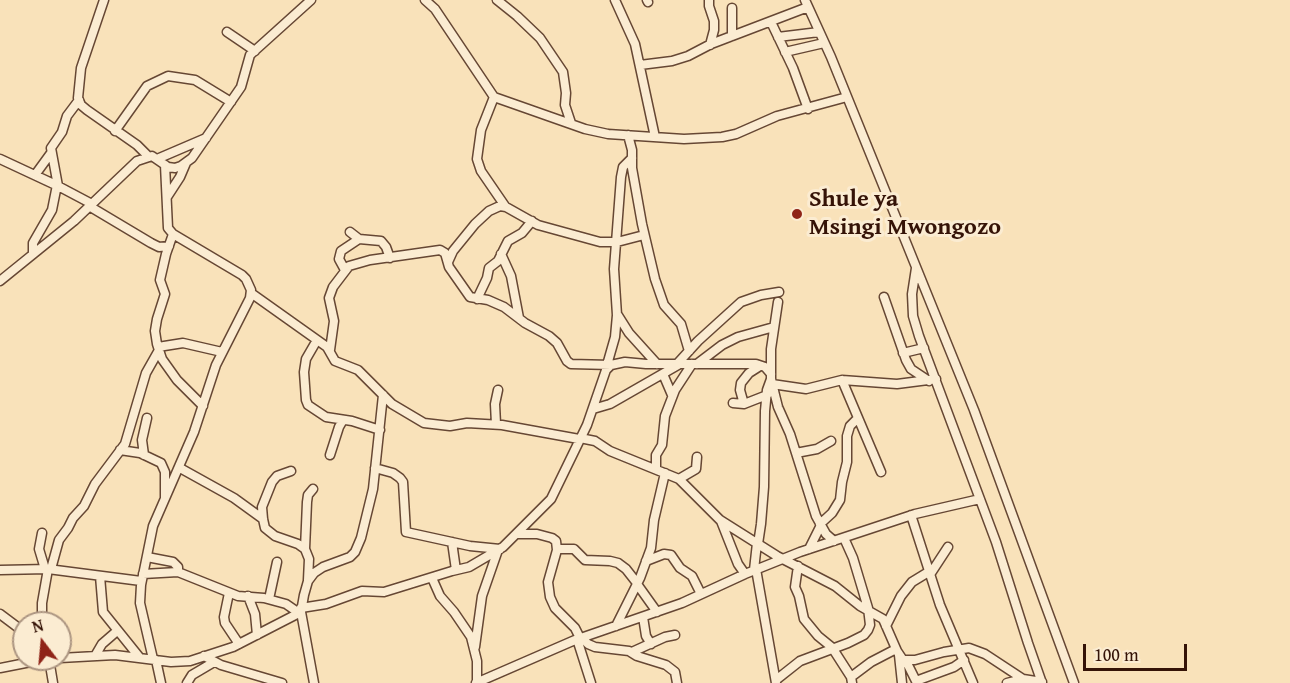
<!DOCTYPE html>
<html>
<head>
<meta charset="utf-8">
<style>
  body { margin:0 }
  #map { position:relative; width:1290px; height:683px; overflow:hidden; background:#f9e2ba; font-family:"Gentium Book Plus",serif }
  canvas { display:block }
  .north { position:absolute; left:12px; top:611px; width:60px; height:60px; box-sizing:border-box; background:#fbecd2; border:2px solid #ac9581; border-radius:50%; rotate:344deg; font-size:16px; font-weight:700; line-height:24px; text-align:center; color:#351307 }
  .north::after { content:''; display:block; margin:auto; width:21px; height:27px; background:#8f2418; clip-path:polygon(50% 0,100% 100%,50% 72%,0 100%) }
  .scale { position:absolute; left:1083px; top:644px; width:104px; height:27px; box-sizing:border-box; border:3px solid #351307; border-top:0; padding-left:8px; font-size:18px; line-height:21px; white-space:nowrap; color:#351307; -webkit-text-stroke:4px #fbecd2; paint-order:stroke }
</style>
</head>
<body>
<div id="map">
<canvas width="1290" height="683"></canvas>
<div class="north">N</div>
<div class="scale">100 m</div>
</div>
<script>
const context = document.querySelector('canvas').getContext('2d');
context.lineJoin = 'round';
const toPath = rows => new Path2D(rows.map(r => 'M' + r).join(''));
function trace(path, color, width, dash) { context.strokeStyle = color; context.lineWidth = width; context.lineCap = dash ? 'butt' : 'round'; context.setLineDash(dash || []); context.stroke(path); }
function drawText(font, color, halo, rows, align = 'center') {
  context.font = font + ' "Gentium Book Plus",serif'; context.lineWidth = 6; context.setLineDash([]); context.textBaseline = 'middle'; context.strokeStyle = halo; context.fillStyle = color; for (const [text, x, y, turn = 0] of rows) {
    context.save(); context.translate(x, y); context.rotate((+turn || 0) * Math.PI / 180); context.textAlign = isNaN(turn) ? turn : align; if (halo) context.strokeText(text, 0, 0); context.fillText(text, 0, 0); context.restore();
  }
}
const minor = toPath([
  [104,0,81,68,78,98,81,105,87,110,137,145,148,156],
  [425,0,435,9,494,97,585,129,608,134,684,139,722,137,736,134,777,116,847,97],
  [497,0,517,16,540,38,563,72,566,93,565,105,571,123],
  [615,0,635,44,655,137],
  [647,0,648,2],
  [709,0,709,6,714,21,714,30,710,45],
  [805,0,831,57,974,410,1074,683],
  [732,8,732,36],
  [771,22,793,68,808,109],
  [227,32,255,51],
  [778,37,819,32],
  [785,52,824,43],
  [640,65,672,61,688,56,711,44,808,7],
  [494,97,481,130,477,159,481,171,505,206],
  [115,131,147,86,168,76,195,80,231,102],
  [628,135,632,150,632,168,642,224,655,279,664,305,681,324,689,351],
  [0,159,58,186,92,204],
  [157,159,206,138],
  [35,175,51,153],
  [58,186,51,148,62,132,67,116,79,100],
  [167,197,180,177,186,163],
  [89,206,151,243,159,247,169,246],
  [350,232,359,239,381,241,386,247,390,258],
  [173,234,166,254,160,280,165,294,157,319,155,331,157,344,162,359,177,380,203,406],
  [33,253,33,243,52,210,57,185],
  [501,254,511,276,519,318],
  [448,262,453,251,475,224,489,211,500,206,506,207,538,225,600,242,617,242,644,235],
  [916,268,912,294,913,316,919,336,996,542,1028,643,1042,683],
  [345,270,339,259,341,251,359,239],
  [0,281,74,221,137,161,152,156,168,167,175,168,181,166,192,158,241,87,250,55,311,0],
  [251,293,327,347,335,361,358,370,392,404,424,423,450,426,467,423,502,425,579,439],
  [884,297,906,360,911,369,929,381],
  [477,299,487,278,489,268,498,261,508,241,522,233,532,221],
  [778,302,771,349,771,379,778,407,790,434,816,516,826,534,834,541],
  [617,314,629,333,657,364],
  [317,340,306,359,304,372,306,400,308,405,326,417,352,421,380,430],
  [158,347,183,343,222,352],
  [330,350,334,321,329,298,333,287,349,266,370,260,440,250,445,253,449,267,470,297,488,300,504,307,525,323,549,336,557,343,567,361,571,364,611,365],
  [903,353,924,348],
  [677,364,698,341,741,302,761,295,779,292],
  [697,364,722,345,738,337,774,327],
  [607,365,615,337,617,315,614,269,621,177,623,167,632,158],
  [663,374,672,395],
  [842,380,881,472],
  [772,384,806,389,842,380,897,384,936,379],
  [733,403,744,404,767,395],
  [744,404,740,390,741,383,749,373,760,366],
  [593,409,610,404,678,365],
  [496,424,495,404,498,390],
  [580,438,595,441,610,451,679,479,720,520,777,556,835,586,860,606,883,619,897,651,903,660,915,660,944,652,969,648,985,654,1023,679,1042,682],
  [120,450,140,453,161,463,165,472,165,498],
  [796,453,817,449,831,441],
  [144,455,142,440,147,418],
  [330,455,339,427,343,420],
  [180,468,234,498,263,519],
  [375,468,393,473,400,478,403,482,406,532,470,546,500,549],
  [656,469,656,455,662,445,665,416,675,390,692,364],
  [291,471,277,476,272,482,262,507,263,519,265,528,275,536,298,544,305,549,309,559,308,580],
  [679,479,696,469,697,457],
  [911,515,940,605,973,683],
  [721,521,738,564,745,574],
  [820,524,832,513,840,500,842,482,847,462,847,436,850,426,857,419],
  [42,533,39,549,45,569],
  [517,534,537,534,552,538,556,541,557,550,548,582,550,597,555,608,575,628,580,638],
  [452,542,456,570],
  [758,544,761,524,764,487,765,411,767,390,771,379],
  [305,549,307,502,308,495,313,489],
  [557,549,574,549,585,560,610,561,618,563,626,569,637,583],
  [809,549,821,525],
  [147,557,173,562,178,567,178,572],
  [646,561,664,554,671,555,680,568,692,576,701,594],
  [798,566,795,587,799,596,804,619,818,636,834,649],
  [51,569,59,540,68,528,73,518,84,506,95,484,125,444,146,373,159,350],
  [756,569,776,683],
  [0,570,48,569,141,581],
  [754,570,757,543],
  [931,573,948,547],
  [143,574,178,572,238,596,264,598,286,604,299,613],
  [100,576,103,612,140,658],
  [432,578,440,596,454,612,471,637,477,661,477,683],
  [637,584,657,612],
  [229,593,224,617,225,623,239,644],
  [248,596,255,614,257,635],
  [269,599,277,562],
  [301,608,326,604,362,591,384,592,452,571,469,567,503,547,551,499,587,425,606,370,611,365,625,362,646,364,756,364,765,367,771,374],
  [0,614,20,629,24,636],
  [643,617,646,636,651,644],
  [42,623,42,603,48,569],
  [616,626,640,578,651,548,654,520,665,473],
  [886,626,901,596,912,582,930,571],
  [582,638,588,644,595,647,629,651,637,656,666,665,675,672,677,683],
  [577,639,591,683],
  [475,647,482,596,498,550],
  [833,649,851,677,852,683],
  [632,652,665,637,675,635],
  [899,655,902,683],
  [95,656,102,644,117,631],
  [204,656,221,665,282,683],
  [60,658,115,655,171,662,190,661,233,647,301,612],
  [49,659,53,683],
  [153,659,140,603,141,585,153,526,194,432,216,365,250,298,251,290,246,279,242,275,173,234,168,228,165,165],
  [156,660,161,683],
  [906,661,917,683],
  [0,668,46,659],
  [851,677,871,662,896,649],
  [776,680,800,661,848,643,864,635,868,630,870,625,868,608,853,558,844,538],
  [916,681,954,667,964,660],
  [187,683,192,675,214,662],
  [314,683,301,612,304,595,308,581,314,573,323,567,350,557,355,552,361,538,373,489,383,395],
  [476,683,575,640,682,603,745,574,800,552,915,514,980,499],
  [1007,683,1023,679]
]);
const markers = [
  [797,214,6,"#8f2418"]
];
const poiNames = [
  ["Shule ya",809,200],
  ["Msingi Mwongozo",809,228]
];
trace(minor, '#664734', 11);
trace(minor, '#fbecd2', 8);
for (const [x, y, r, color] of markers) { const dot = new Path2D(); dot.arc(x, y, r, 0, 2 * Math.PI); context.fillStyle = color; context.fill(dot); trace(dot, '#fbecd2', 2); }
drawText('bold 24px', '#351307', '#fbecd2', poiNames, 'left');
</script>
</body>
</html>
